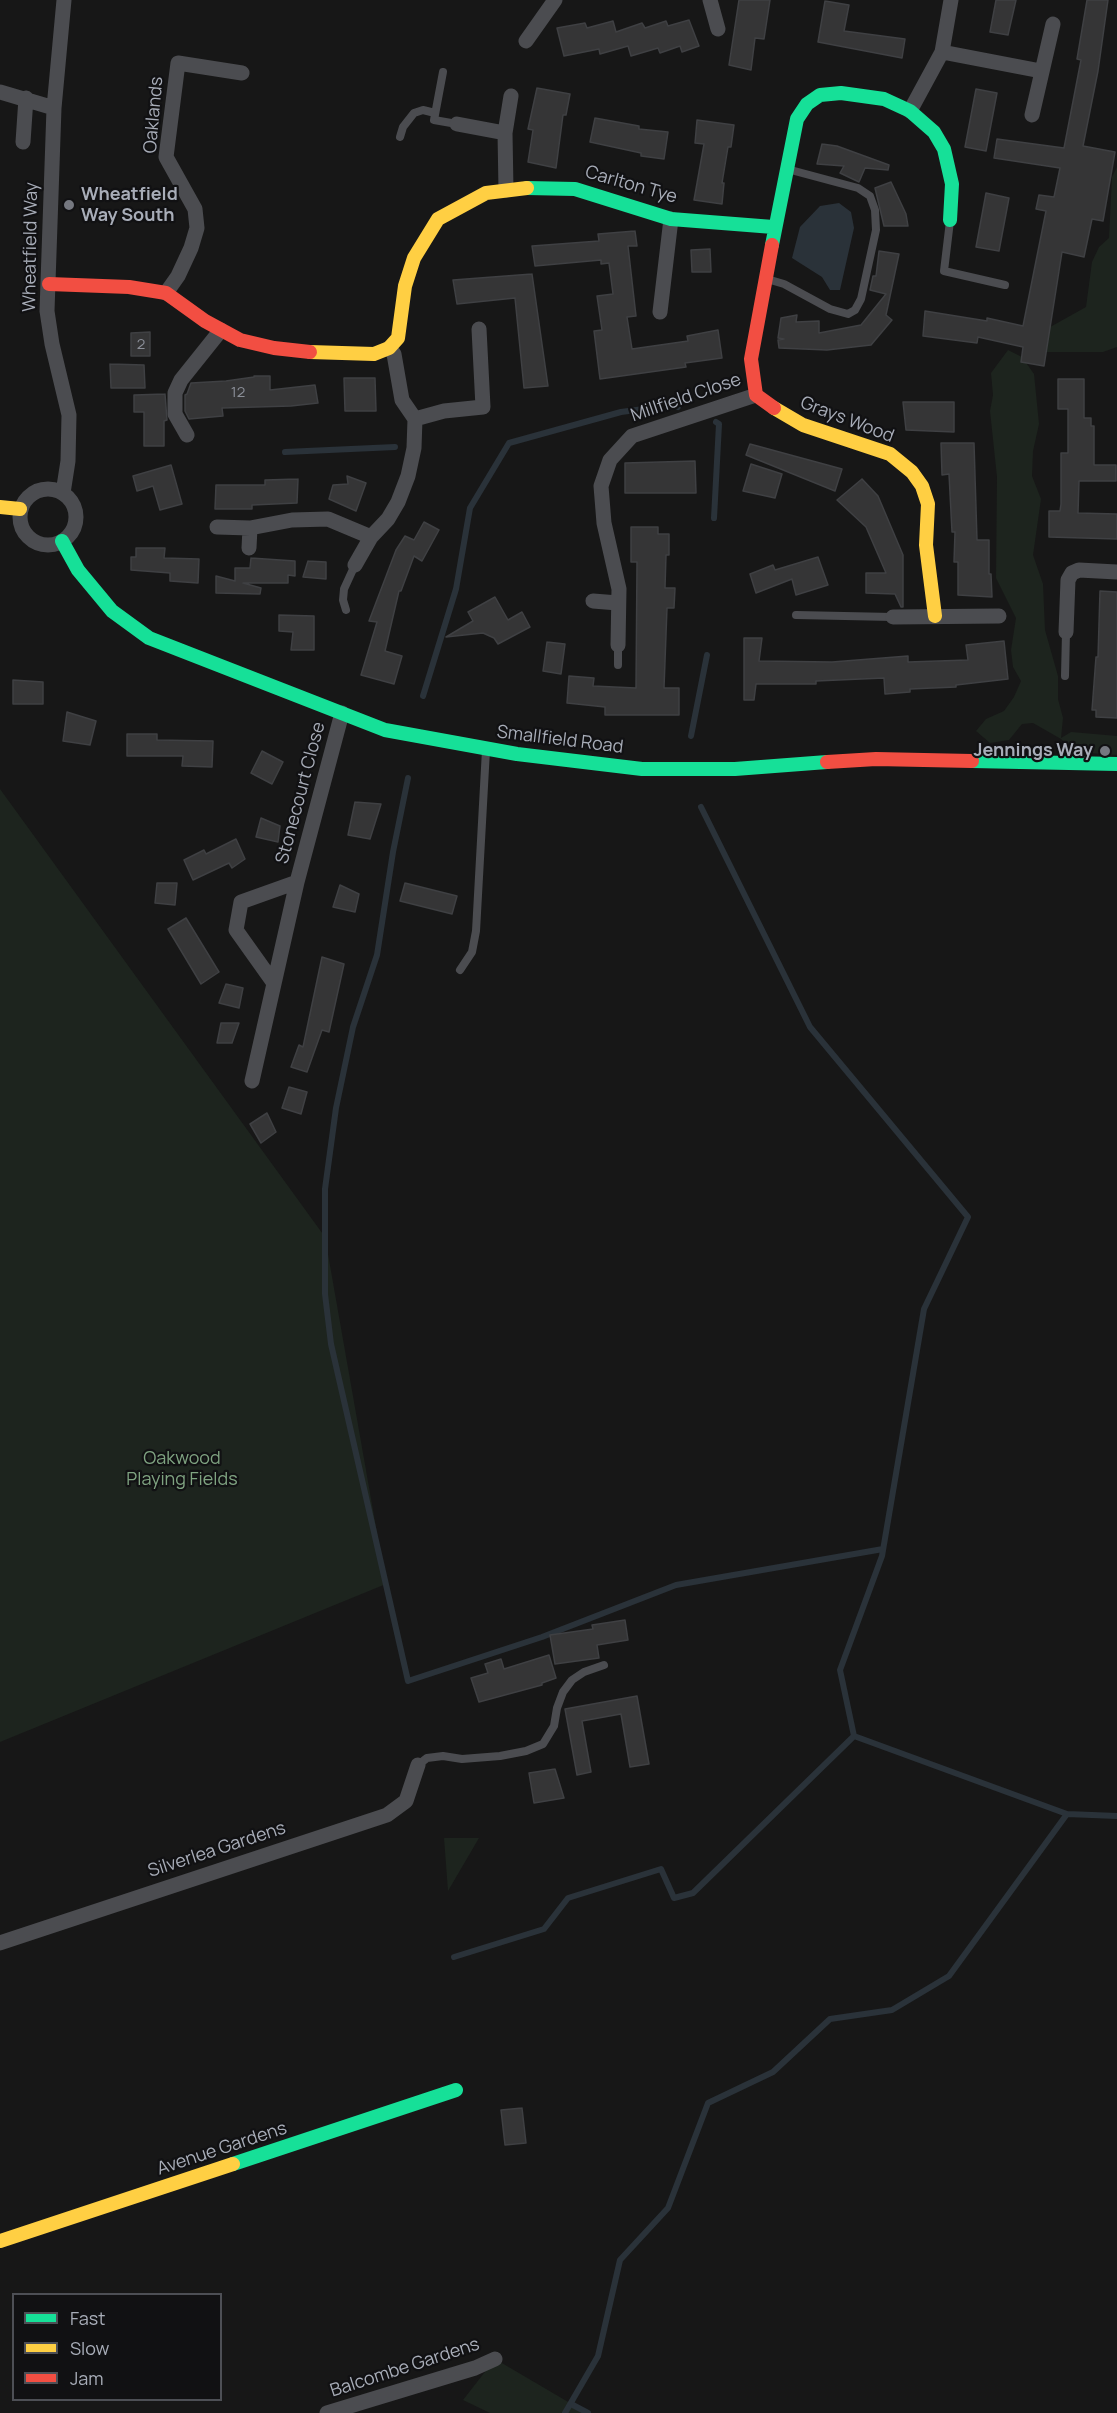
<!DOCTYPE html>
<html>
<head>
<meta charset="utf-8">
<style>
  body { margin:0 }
  #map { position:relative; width:1117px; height:2413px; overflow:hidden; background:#171717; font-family:Manrope,sans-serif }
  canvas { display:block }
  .legend { position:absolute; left:12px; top:2293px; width:210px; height:108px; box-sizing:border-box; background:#111113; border:2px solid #4d4f55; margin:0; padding:8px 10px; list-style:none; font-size:18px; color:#a8adb8 }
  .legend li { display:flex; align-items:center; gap:12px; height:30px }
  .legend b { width:30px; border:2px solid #4d4f55 }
</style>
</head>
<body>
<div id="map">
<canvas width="1117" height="2413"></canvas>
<ul class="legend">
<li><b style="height:8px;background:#16e098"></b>Fast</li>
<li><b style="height:8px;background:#ffcf43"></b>Slow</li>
<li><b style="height:8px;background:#f24e42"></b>Jam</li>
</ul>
</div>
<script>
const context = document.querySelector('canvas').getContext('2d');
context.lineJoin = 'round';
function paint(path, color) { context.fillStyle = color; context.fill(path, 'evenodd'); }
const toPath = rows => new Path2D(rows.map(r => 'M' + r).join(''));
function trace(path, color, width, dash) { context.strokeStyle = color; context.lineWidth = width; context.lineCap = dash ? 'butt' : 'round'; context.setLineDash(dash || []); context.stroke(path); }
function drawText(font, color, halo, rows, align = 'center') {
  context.font = font + ' Manrope,sans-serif'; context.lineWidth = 4.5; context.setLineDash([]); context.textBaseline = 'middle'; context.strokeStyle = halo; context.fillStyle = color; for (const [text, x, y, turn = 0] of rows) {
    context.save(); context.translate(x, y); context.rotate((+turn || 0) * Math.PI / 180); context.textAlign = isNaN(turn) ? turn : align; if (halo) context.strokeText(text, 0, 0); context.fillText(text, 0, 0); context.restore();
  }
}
const green = toPath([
  [1117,167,1117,347,1103,352,1039,352,1034,336,1086,307,1092,262,1099,247,1109,238,1112,177],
  [1008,350,1022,357,1034,374,1039,424,1033,451,1032,476,1041,499,1033,555,1043,584,1045,630,1058,676,1058,699,1063,718,1061,738,1071,732,1117,736,1117,755,1075,752,1061,739,1033,723,1022,724,1009,740,990,743,976,731,986,719,1004,711,1014,697,1021,681,1013,667,1011,650,1016,618,996,578,997,477,990,411,993,395,991,373],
  [0,789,325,1237,386,1584,0,1742],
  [444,1838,479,1838,448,1891],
  [495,2359,587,2413,490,2413,463,2400]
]);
const water = toPath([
  [839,203,851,212,854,228,840,290,830,290,822,277,792,258,800,227,820,206]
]);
const stream = toPath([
  [285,452,395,447],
  [714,518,719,424,716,422],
  [423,696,456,589,470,508,509,443,621,412,674,405,678,407],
  [691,736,707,655],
  [408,778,393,852,377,955,353,1027,336,1108,325,1189,325,1294,331,1344,408,1681,542,1637,676,1585,883,1549],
  [701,807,810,1027,968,1217,924,1309,882,1556,840,1670,854,1736],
  [454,1957,544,1929,568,1898,661,1869,674,1898,693,1893,854,1736,1067,1814],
  [571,2404,588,2413],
  [565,2413,598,2356,620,2260,668,2208,708,2103,773,2072,830,2019,892,2010,949,1976,1067,1814,1117,1816]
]);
const building = toPath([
  [739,0,770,0,764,39,755,38,751,70,729,65,739,0],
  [996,0,1016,0,1008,35,990,32,996,0],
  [1087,0,1108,0,1098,71,1083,146,1115,152,1103,221,1092,219,1084,257,1062,252,1044,366,1021,362,1023,347,978,337,977,343,923,336,925,311,987,321,987,318,1023,326,1046,211,1036,209,1039,195,1054,197,1060,168,994,158,997,139,1064,148,1081,60,1077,59,1087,0],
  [825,1,849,5,844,31,905,39,902,58,818,42,825,1],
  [689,20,699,46,682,52,680,46,660,53,658,48,631,56,628,46,600,54,599,49,564,56,557,28,585,23,587,28,613,21,616,32,642,23,645,28,666,21,668,26,689,20],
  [537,88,570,94,566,115,563,115,556,168,528,162,533,130,528,129,537,88],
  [976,89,997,93,986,151,965,147,976,89],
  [595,118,639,126,639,129,668,132,664,159,641,156,641,153,590,142,595,118],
  [697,120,734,125,731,147,728,147,722,183,724,183,722,204,694,200,704,144,695,143,697,120],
  [822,144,837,146,889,165,888,170,865,168,859,182,840,173,844,166,817,164,822,144],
  [891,182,906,214,908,226,884,226,875,188,891,182],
  [986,193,1009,198,999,251,976,247,986,193],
  [635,231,637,246,628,246,636,316,627,317,632,349,688,341,687,336,718,330,722,358,685,363,686,367,600,379,594,331,602,330,597,296,613,294,609,263,601,264,601,260,535,266,532,246,599,241,598,234,635,231],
  [710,249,711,272,692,272,691,250,710,249],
  [879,251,899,254,886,315,892,320,871,345,827,350,779,348,778,340,784,339,778,338,781,318,797,315,796,322,819,321,819,333,861,325,886,294,870,290,873,276,876,276,879,251],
  [532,274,548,386,524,388,515,298,457,304,453,280,532,274],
  [150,332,150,356,131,356,131,333,150,332],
  [110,364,144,365,145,388,111,388,110,364],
  [254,376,270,376,270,390,315,385,318,403,291,406,222,408,223,416,189,419,185,411,185,395,187,394,191,383,226,381,254,377,254,376],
  [344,378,375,378,376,411,345,411,344,378],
  [1058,379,1084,379,1084,418,1091,418,1091,426,1094,426,1094,465,1116,465,1116,481,1079,481,1078,513,1117,514,1117,539,1049,537,1049,511,1060,511,1061,504,1061,453,1068,453,1068,409,1058,409,1058,379],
  [165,394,167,420,164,421,164,446,144,446,144,412,134,412,134,395,165,394],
  [903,402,954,402,954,432,906,430,903,402],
  [941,443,974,443,977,540,989,540,989,574,991,574,992,597,958,595,958,562,954,562,955,532,952,532,949,474,942,475,941,443],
  [750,444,842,469,835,491,746,455,750,444],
  [695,461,696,493,625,493,625,463,695,461],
  [751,464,782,474,775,498,743,491,751,464],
  [171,465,182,504,160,510,153,486,137,491,133,476,171,465],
  [347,476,366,483,356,511,329,499,333,485,348,484,347,476],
  [298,479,297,503,252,505,252,509,215,509,216,485,265,485,265,480,298,479],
  [862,479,878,496,903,555,903,607,901,607,895,594,866,593,866,573,886,573,866,527,837,500,862,479],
  [424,522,439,530,422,561,414,556,401,591,399,591,385,651,402,656,394,684,361,675,377,622,369,621,396,550,405,536,414,540,424,522],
  [631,527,658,527,658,534,669,534,669,555,666,555,665,588,675,588,674,608,667,608,664,688,679,688,679,715,605,715,605,707,567,703,569,676,594,678,593,686,636,688,637,562,631,562,631,527],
  [136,548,165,548,164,558,199,559,198,583,170,581,170,573,131,570,131,557,136,557,136,548],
  [818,557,828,585,796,595,792,579,756,593,750,574,773,565,775,570,818,557],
  [251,558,295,561,295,576,288,575,288,583,243,583,261,588,260,594,216,593,216,576,235,581,235,568,250,568,251,558],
  [308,561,326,562,326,579,303,577,308,561],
  [1100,591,1117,592,1117,718,1096,717,1096,710,1092,710,1096,657,1098,657,1100,591],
  [495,597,508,620,522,612,530,627,498,644,494,638,483,633,446,637,473,621,468,612,495,597],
  [279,615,314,616,314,650,291,650,293,632,279,631,279,615],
  [744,638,762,638,759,661,832,662,908,656,908,662,968,660,966,645,1004,641,1008,679,956,685,956,687,910,689,910,692,885,694,884,678,816,681,816,684,756,684,754,700,744,700,744,638],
  [547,642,565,644,561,674,543,671,547,642],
  [13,680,43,682,43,704,13,704,13,680],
  [67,712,96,721,90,745,63,741,67,712],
  [127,734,157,734,157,740,213,741,212,767,182,766,183,756,127,756,127,734],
  [262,751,283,762,272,784,251,773,262,751],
  [355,802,381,804,370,839,348,835,355,802],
  [261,818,280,826,278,842,256,837,261,818],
  [236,839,245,859,232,868,229,863,193,880,184,860,204,850,206,854,236,839],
  [157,883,177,883,175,905,155,903,157,883],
  [405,883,457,896,452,914,400,901,405,883],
  [340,885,359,894,355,912,333,907,340,885],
  [186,918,219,972,201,984,168,929,186,918],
  [322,957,344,964,329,1032,322,1030,307,1072,291,1067,299,1045,303,1047,322,957],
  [226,984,243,988,239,1008,219,1003,226,984],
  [221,1023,239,1023,232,1043,217,1043,221,1023],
  [289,1087,307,1092,301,1114,282,1108,289,1087],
  [267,1113,276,1132,261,1143,250,1124,267,1113],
  [625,1620,628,1640,597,1645,599,1658,555,1664,550,1635,593,1629,592,1625,625,1620],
  [549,1655,556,1678,542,1683,542,1685,479,1702,471,1678,488,1673,485,1664,501,1659,504,1669,549,1655],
  [637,1696,649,1764,630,1767,621,1714,582,1721,591,1772,577,1775,565,1709,637,1696],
  [555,1769,564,1798,534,1803,529,1773,555,1769],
  [522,2108,526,2143,505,2145,501,2110,522,2108]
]);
const lane = toPath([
  [443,72,434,120,457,124],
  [400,137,403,127,414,113,423,110,435,113],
  [950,221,944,271,1005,285],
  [767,279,784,284,830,309,848,314,855,310,861,299,876,230,875,210,870,196,858,188,787,169],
  [346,610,343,600,344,589,355,565],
  [796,615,893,617],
  [618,665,618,645],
  [1065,676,1066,632],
  [460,970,472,952,476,931,486,750],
  [418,1765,427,1758,443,1756,462,1759,500,1756,526,1751,543,1744,554,1726,557,1708,563,1692,572,1680,584,1672,604,1665]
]);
const street = toPath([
  [710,0,718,29],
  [526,41,555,0],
  [942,52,1041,71],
  [0,92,54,108],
  [910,111,942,52,951,0],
  [1032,115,1053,24],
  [457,124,505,133],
  [23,142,26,98],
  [506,190,505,133,511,96],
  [166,293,178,276,191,248,197,228,195,209,166,157,178,63,242,73],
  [660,312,671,219],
  [415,419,444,411,483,407,479,329],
  [187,435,175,414,175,393,181,380,221,330],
  '20 517a28 28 0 1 1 56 0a28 28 0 1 1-56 0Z',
  [63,493,68,461,69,415,52,344,47,311,54,108,64,0],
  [217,527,250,528,292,520,328,519,371,537,388,519,398,502,408,476,414,448,415,419,402,400,394,354,389,348],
  [249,548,250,528],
  [355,565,371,537],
  [593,601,618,603],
  [893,617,999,616],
  [1066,632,1068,580,1072,573,1079,570,1117,572],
  [618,645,619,589,604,523,601,486,610,460,632,436,756,395],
  [273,982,236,930,241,902,297,882],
  [252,1081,297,882,342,713],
  [0,1943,387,1815,406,1801,418,1765],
  [327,2413,475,2368,495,2359]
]);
const fast = toPath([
  [527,188,575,189,671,219,773,227],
  [772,245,797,119,807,104,820,95,841,93,884,99,910,111,934,132,944,149,952,184,950,220],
  [62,541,78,570,112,611,149,638,385,730,517,754,642,769,735,769,827,762],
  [972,761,1117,764],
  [233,2164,456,2090]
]);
const slow = toPath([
  [310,352,374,354,389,348,398,338,405,286,414,258,438,219,486,193,527,188],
  [774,408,803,425,890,454,912,472,922,486,928,504,926,545,935,616],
  [0,507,20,509],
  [0,2241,233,2164]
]);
const jam = toPath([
  [772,245,751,359,756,395,774,408],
  [49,284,129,287,166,293,205,321,240,340,274,348,310,352],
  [827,762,876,759,972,761]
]);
const markers = [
  [69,205,6,"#757880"],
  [1105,751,6,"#757880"]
];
const numberNames = [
  ["2",141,345],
  ["12",238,393]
];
const streetNames = [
  ["Oaklands",154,115,-85],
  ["Carlton Tye",631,185,16],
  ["Wheatfield Way",31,247,-89],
  ["Millfield Close",686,398,-19],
  ["Grays Wood",847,420,21],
  ["Smallfield Road",560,740,7],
  ["Stonecourt Close",301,793,-75],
  ["Silverlea Gardens",217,1850,-18],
  ["Avenue Gardens",222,2149,-18],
  ["Balcombe Gardens",405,2368,-18]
];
const poiNames = [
  ["Wheatfield",81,195],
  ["Way South",81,216],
  ["Jennings Way",1093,751,"right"]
];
const parkNames = [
  ["Oakwood",182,1459],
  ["Playing Fields",182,1480]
];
paint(green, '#1d241e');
paint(water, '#2a3239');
trace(stream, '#2a3239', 6);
paint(building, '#353536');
trace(building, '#3f4043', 1.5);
trace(lane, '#4b4c50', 8);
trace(street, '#4b4c50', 15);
trace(fast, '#16e098', 14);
trace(slow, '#ffcf43', 14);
trace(jam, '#f24e42', 14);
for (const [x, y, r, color] of markers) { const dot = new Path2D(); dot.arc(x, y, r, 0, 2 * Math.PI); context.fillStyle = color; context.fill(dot); trace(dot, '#111113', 2); }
drawText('15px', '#8b8f98', null, numberNames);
drawText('18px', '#a8adb8', '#111113', streetNames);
drawText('bold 18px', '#a8adb8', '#111113', poiNames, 'left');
drawText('18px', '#7fa381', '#111113', parkNames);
</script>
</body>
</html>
